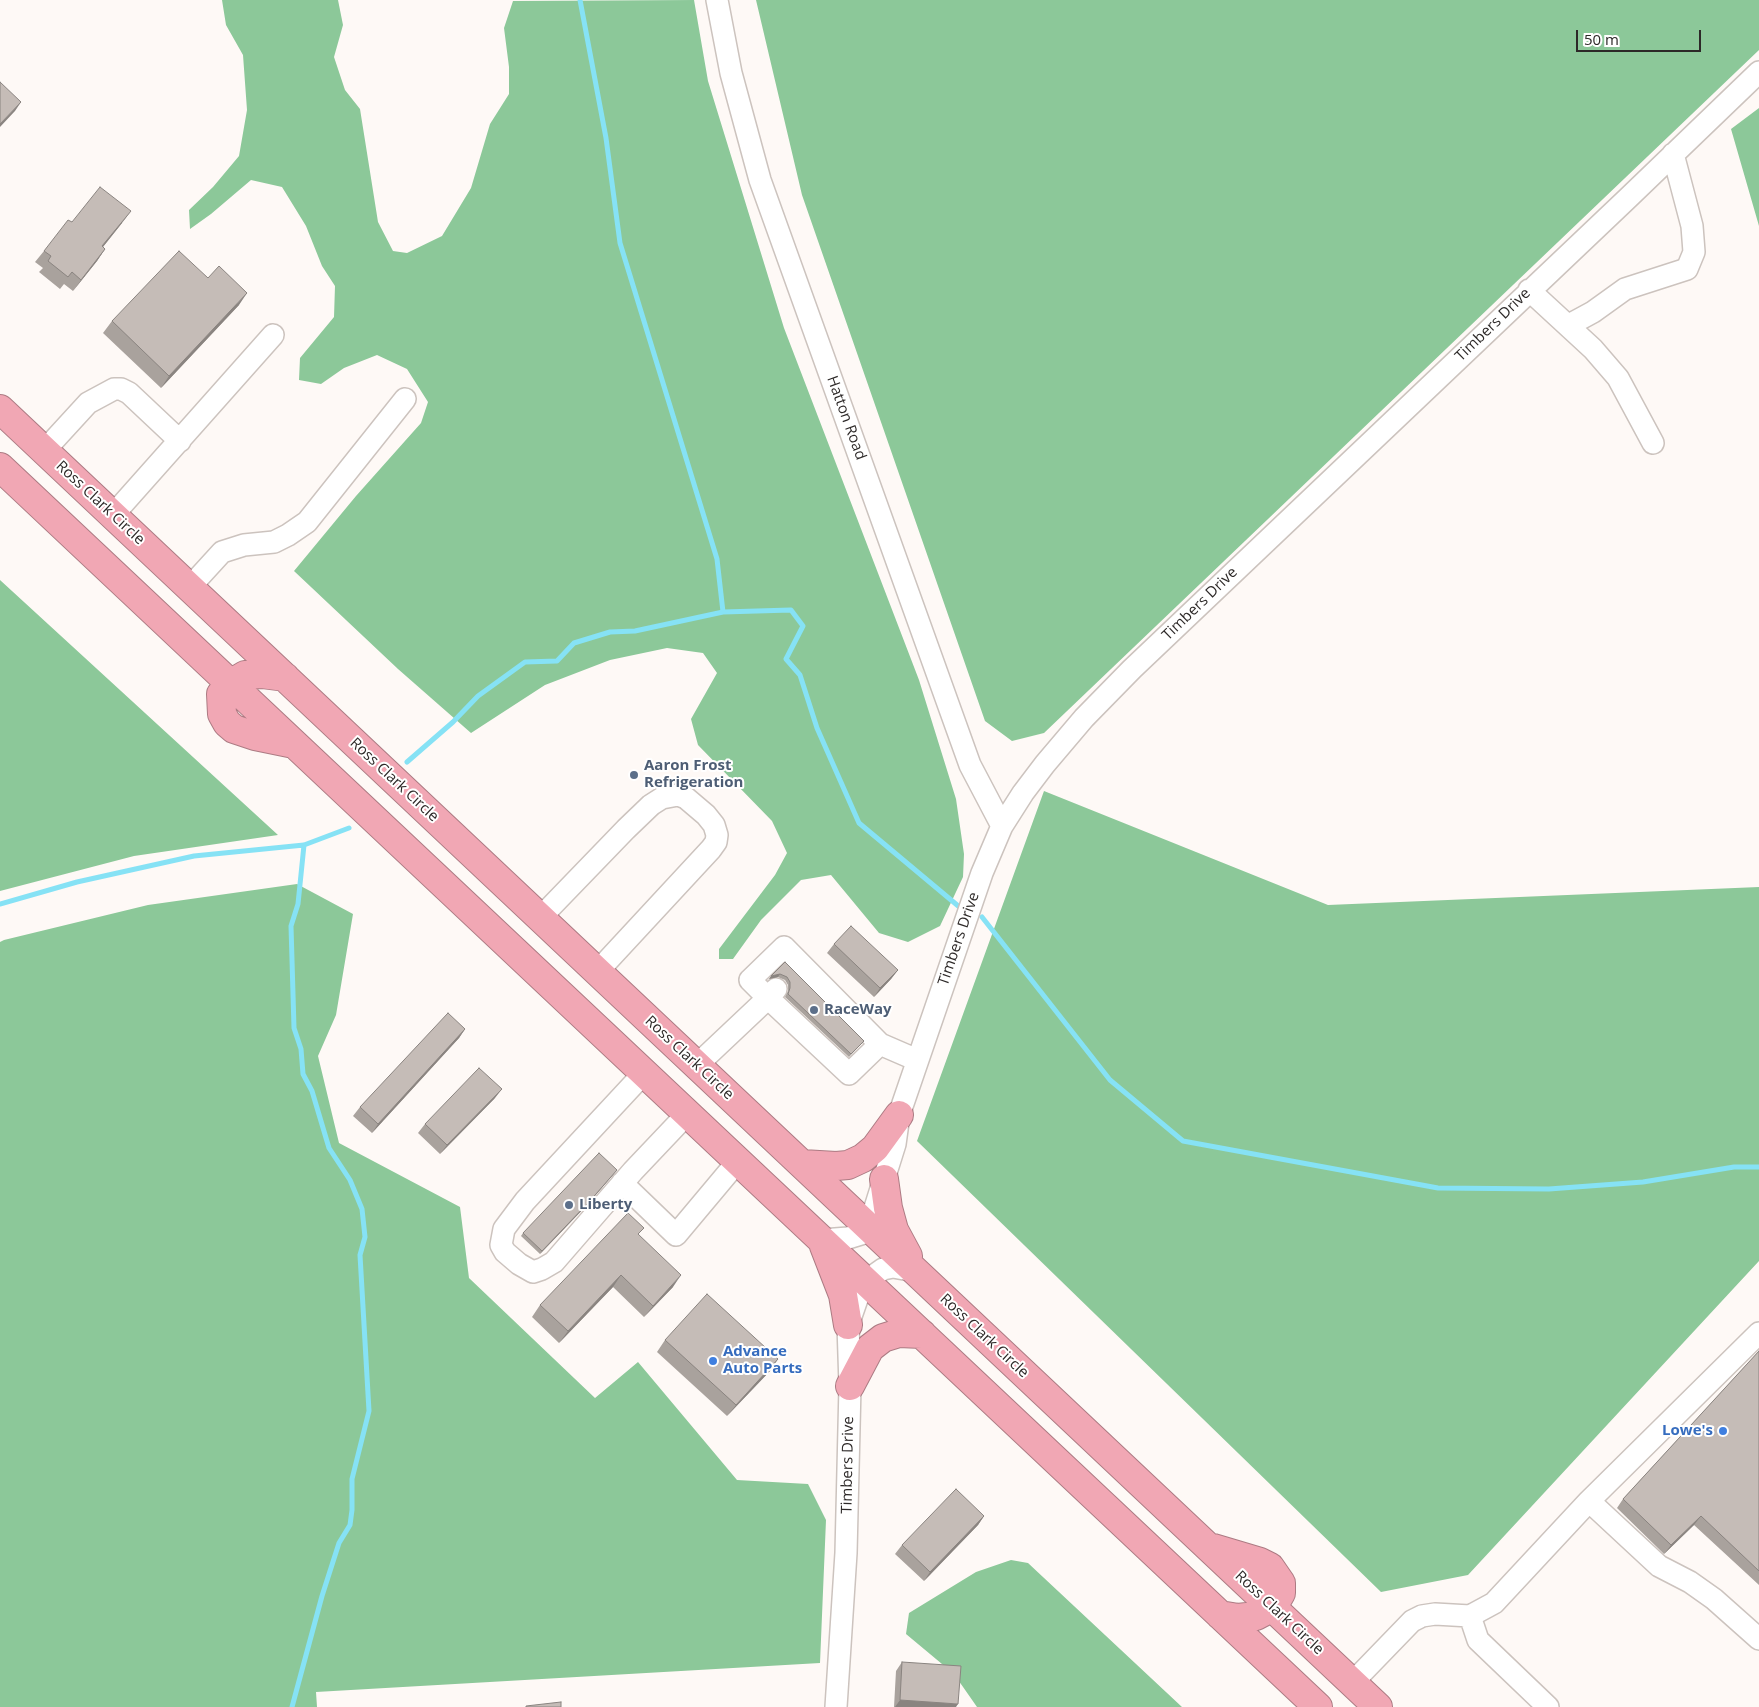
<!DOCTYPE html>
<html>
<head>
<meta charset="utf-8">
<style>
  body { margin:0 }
  #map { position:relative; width:1759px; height:1707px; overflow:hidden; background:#fef9f6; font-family:"Open Sans",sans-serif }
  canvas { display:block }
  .scale { position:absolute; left:1576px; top:30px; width:125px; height:22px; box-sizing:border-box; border:2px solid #2d2928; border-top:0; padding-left:6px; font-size:15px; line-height:18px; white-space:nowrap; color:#2d2928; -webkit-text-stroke:4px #fff; paint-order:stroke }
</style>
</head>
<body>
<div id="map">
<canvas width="1759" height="1707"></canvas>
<div class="scale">50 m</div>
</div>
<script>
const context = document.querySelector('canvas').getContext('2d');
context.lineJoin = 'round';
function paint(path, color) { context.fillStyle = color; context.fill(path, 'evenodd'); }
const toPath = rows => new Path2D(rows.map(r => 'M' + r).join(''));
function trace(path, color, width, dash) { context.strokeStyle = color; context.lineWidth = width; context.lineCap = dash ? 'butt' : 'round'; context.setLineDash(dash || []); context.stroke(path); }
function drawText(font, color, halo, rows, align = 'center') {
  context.font = font + ' "Open Sans",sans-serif'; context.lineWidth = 4; context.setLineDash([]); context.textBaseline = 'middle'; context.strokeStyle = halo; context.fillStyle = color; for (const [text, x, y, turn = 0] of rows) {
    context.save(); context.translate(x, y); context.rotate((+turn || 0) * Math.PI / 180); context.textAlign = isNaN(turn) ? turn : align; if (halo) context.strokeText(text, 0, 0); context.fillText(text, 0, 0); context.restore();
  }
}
const forest = toPath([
  [222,0,338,0,343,25,334,57,345,90,360,109,378,222,393,251,407,253,442,236,471,188,490,124,509,94,509,67,504,28,513,1,694,0,708,81,784,328,919,680,956,799,964,854,963,877,940,926,908,942,879,933,831,875,801,880,761,920,733,959,719,959,719,949,775,875,787,853,772,821,698,745,691,719,717,673,703,653,667,648,610,660,545,685,471,733,398,669,294,571,356,496,421,423,428,402,407,369,377,355,344,368,321,384,299,380,300,358,334,317,335,286,322,266,306,226,282,187,251,180,211,214,190,229,189,210,213,187,239,156,247,110,243,55,226,25],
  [756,0,1759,0,1759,50,1044,733,1012,741,985,721,802,195],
  [1759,108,1759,226,1731,129],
  [0,580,278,835,134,856,0,891],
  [1044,791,1328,905,1759,887,1759,1261,1468,1575,1381,1592,917,1141],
  [297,884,353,914,336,1015,318,1056,339,1143,460,1207,469,1278,595,1398,638,1362,737,1480,808,1484,826,1520,820,1663,316,1692,317,1707,0,1707,0,942,4,940,148,905],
  [1011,1560,1028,1563,1182,1707,977,1707,954,1674,906,1634,909,1613,976,1572]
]);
const stream = toPath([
  [580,0,606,138,620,243,717,559,723,612],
  [407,762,453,722,478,696,525,662,557,661,574,643,610,632,635,631,723,612,791,610,803,626,786,659,800,675,817,728,859,823,963,910],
  [0,904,77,882,194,856,304,845,349,828],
  [982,917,1110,1080,1183,1141,1438,1188,1549,1189,1643,1182,1734,1167,1759,1167],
  [292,1707,322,1596,339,1543,350,1525,352,1510,352,1479,369,1411,360,1255,365,1237,362,1209,350,1180,329,1148,312,1091,303,1074,301,1049,294,1028,291,926,298,904,304,845]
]);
const minor = toPath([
  [717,0,731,73,760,180,970,765,1002,826],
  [1529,290,1593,349,1618,378,1653,443],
  [1569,325,1593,312,1625,289,1687,269,1694,252,1692,226,1673,154],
  [44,451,88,403,114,389,121,389,129,393,180,441],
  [113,515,273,335],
  [190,587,222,552,244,545,274,542,288,535,307,522,405,399],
  [540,918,626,829,651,805,662,798,678,795,686,798,706,815,714,825,717,835,716,842,711,849,597,972],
  [776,989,768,998,750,980,784,947,880,1044],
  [697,1065,768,998,849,1074,880,1044,917,1060],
  [644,1073,525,1201,504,1229,501,1245,505,1252,519,1264,533,1272,542,1269,554,1262,633,1171,688,1113],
  [622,1183,676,1235,738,1161],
  [822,1240,848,1238,861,1234,869,1227,895,1144,899,1115,982,873,1002,826,1023,793,1045,764,1084,718,1132,669,1628,198,1759,72],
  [1589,1501,1659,1566,1690,1582,1714,1599,1759,1639],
  [1470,1616,1478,1640,1548,1707],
  [1352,1683,1412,1621,1422,1616,1435,1614,1470,1616,1494,1603,1589,1501,1759,1333],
  [836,1707,846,1553,850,1386,848,1325,857,1299,866,1281,883,1269,893,1267,915,1271]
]);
const highway = toPath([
  [0,409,1378,1707],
  [0,467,1318,1707],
  [285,677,262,674,245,675,230,684,221,694,222,714,227,723,234,729,255,736,294,744],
  [802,1164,836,1166,848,1165,863,1158,875,1148,899,1115],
  [884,1179,888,1208,894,1230,908,1256],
  [824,1246,843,1295,848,1325],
  [850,1386,870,1348,883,1338,899,1333,922,1334],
  [1213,1548,1260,1562,1270,1567,1281,1583,1281,1593,1273,1607,1256,1616,1238,1618,1220,1615]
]);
const wall = toPath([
  [72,222,122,223,103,247,105,249,97,261,73,291,64,284,60,289,39,272,43,268,35,262,44,251],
  [208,278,239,305,161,388,103,333,112,321],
  [834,944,898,970,891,979,874,997,827,953],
  [785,962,864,1041,849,1057,785,997,788,991,788,985,785,980,778,977,769,979],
  [465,1029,459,1038,372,1133,353,1116,360,1107],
  [495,1098,440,1154,418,1133,425,1124],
  [617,1170,587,1205,540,1254,521,1236,523,1233],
  [638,1235,673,1287,644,1317,613,1287,559,1343,532,1317,540,1305],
  [665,1340,770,1371,727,1416,657,1352],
  [1759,1351,1759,1585,1694,1525,1664,1554,1617,1508,1623,1499],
  [984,1516,978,1525,924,1581,895,1554,902,1545],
  [902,1662,956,1707,894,1707,896,1671]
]);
const shadedWall = toPath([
  [21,102,15,111,0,127,0,124],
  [131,211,122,223,94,258,102,246],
  [105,249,97,261,73,291,81,280],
  [247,293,239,305,161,388,169,376],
  [898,970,891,979,874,997,880,988],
  [780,974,778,977,769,979,771,976],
  [465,1029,459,1038,372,1133,378,1124],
  [502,1089,495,1098,440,1154,447,1145],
  [617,1170,587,1205,540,1254,542,1251],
  [621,1275,613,1287,559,1343,568,1331],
  [681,1275,673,1287,644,1317,653,1306],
  [778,1359,770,1371,727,1416,736,1405],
  [984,1516,978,1525,924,1581,930,1572],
  [1701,1516,1694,1525,1664,1554,1671,1545],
  [900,1700,958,1704,956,1707,895,1707]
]);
const building = toPath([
  [0,82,21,102,0,124,0,82],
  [100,187,131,211,102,246,105,249,81,280,72,272,68,277,48,261,51,256,44,251,68,220,72,222,100,187],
  [179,251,208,278,219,266,247,293,169,376,112,321,179,251],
  [851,926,898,970,880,988,834,944,851,926],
  [785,962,864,1041,851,1054,788,994,790,988,790,982,787,977,780,974,771,976,785,962],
  [448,1013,465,1029,378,1124,360,1107,448,1013],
  [479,1068,502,1089,447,1145,425,1124,479,1068],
  [599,1153,617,1170,589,1202,542,1251,523,1233,599,1153],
  [628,1213,644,1228,638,1234,681,1275,653,1306,621,1275,568,1331,540,1305,628,1213],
  [707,1294,778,1359,736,1405,665,1340,707,1294],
  [1759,1351,1759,1571,1701,1516,1671,1545,1623,1499,1759,1351],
  [956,1489,984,1516,930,1572,902,1545,956,1489],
  [902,1662,961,1666,958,1704,900,1700,902,1662],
  [561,1702,561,1707,526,1707,526,1706,561,1702]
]);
const markers = [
  [634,775,5,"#5c6f8a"],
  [814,1010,5,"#5c6f8a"],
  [569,1205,5,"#5c6f8a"],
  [713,1361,5,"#3f7fe0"],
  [1723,1431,5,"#3f7fe0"]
];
const streetNames = [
  ["Timbers Drive",1493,325,-44],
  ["Hatton Road",846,418,70],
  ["Ross Clark Circle",100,503,43],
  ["Timbers Drive",1200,604,-44],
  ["Ross Clark Circle",394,780,43],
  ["Timbers Drive",959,939,-71],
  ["Ross Clark Circle",689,1058,43],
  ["Ross Clark Circle",984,1336,43],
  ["Timbers Drive",848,1465,-89],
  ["Ross Clark Circle",1279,1613,43]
];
const serviceNames = [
  ["Aaron Frost",644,766],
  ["Refrigeration",644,783],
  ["RaceWay",824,1010],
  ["Liberty",579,1205]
];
const shopNames = [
  ["Advance",723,1352],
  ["Auto Parts",723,1369],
  ["Lowe's",1713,1431,"right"]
];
paint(forest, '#8cc899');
trace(stream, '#86e2f5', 5);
trace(minor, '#ccc3be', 24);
trace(highway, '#ac7b83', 30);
trace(minor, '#fff', 21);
trace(highway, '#f1a7b4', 28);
paint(wall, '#a9a29d');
paint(shadedWall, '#8a8480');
paint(building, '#c5bcb7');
trace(building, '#8a8480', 1);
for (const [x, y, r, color] of markers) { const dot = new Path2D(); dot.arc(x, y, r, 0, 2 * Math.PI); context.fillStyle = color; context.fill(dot); trace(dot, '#fff', 2); }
drawText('15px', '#2d2928', '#fff', streetNames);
drawText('bold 15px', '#4e5e75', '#fff', serviceNames, 'left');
drawText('bold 15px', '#366cbe', '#fff', shopNames, 'left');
</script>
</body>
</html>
